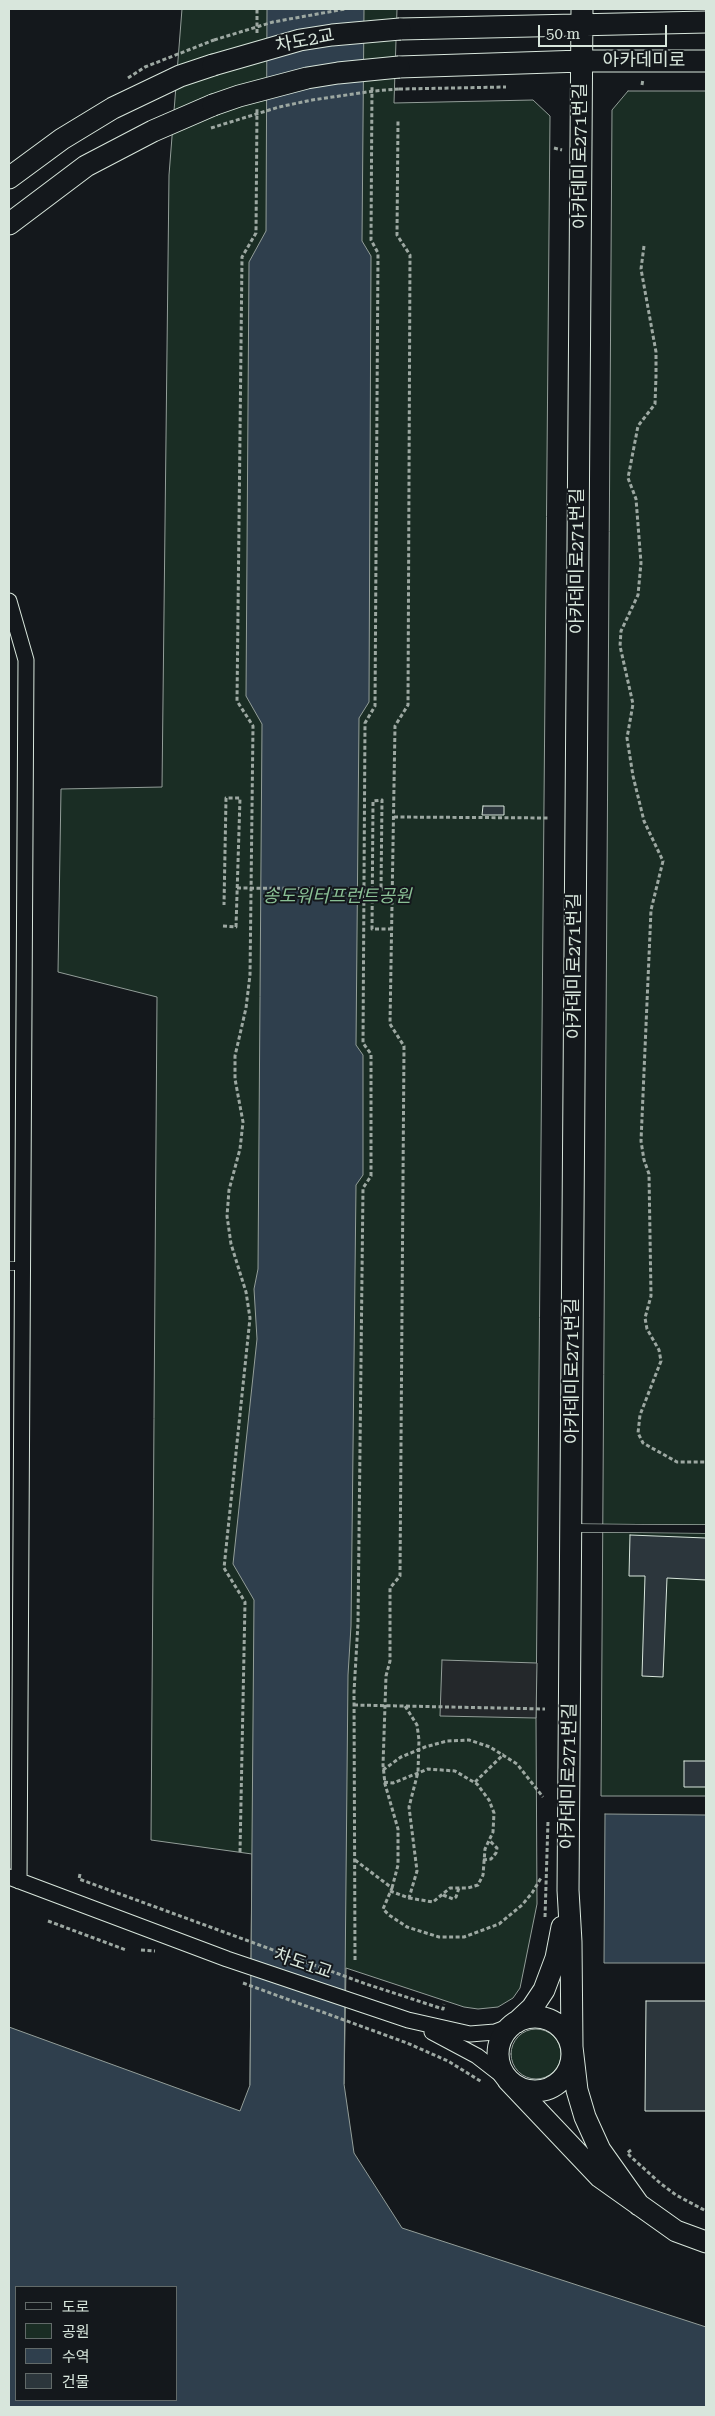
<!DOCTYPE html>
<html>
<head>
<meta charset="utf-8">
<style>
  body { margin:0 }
  #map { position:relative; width:715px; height:2416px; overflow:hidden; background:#14181c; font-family:"Roboto Serif","Noto Sans KR",serif }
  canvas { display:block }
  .frame { position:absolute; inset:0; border:10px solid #d8e6dc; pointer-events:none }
  .legend { position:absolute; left:15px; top:2286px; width:162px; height:115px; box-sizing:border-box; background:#14181c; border:1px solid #626a69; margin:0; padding:6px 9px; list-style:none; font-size:15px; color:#d8e6dc }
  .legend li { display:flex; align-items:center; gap:10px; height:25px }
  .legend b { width:25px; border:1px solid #626a69 }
  .scale { position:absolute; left:538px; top:25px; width:129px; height:22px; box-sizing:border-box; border:2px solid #d8e6dc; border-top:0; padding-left:6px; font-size:15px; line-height:18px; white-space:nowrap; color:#d8e6dc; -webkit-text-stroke:4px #14181c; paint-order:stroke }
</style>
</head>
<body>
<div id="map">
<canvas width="715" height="2416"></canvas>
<div class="frame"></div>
<ul class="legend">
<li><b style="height:6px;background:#14181c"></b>도로</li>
<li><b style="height:14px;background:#1a2d24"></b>공원</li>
<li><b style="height:14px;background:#2f3f4d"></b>수역</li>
<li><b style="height:14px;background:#2c363c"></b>건물</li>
</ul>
<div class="scale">50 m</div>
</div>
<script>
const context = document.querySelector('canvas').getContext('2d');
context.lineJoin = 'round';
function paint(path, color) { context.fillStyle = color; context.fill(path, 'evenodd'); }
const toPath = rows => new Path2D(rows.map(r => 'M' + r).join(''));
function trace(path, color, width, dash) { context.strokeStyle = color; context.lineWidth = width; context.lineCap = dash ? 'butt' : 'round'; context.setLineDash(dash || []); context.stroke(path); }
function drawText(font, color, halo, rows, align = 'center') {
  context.font = font + ' "Roboto Serif","Noto Sans KR",serif'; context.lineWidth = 4; context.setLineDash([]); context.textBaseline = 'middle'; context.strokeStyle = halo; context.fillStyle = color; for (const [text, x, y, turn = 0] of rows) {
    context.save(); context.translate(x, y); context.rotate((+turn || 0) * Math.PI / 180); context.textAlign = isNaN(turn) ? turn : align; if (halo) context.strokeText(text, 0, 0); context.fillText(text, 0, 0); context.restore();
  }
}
const green = toPath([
  [182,9,397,9,394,103,533,100,550,116,536,1718,537,1904,520,1988,513,1998,498,2007,478,2009,464,2007,346,1968,344,2084,250,2085,252,1854,151,1840,157,997,58,972,61,789,162,787,169,175,182,9],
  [628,91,706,91,706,1796,601,1796,612,110,628,91],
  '511 2054a25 25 0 1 1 50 0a25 25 0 1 1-50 0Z'
]);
const parking = toPath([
  [442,1660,537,1663,536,1718,440,1716,442,1660]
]);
const water = toPath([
  [267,9,364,9,362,241,371,256,369,702,359,718,356,1045,363,1055,363,1175,356,1185,351,1626,348,1675,344,2084,354,2153,402,2228,706,2327,706,2407,9,2407,9,2027,240,2111,250,2085,254,1600,233,1564,257,1339,254,1289,258,1269,262,724,246,696,249,262,266,231,267,9],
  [16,2287,176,2287,176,2400,16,2400,16,2287],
  [605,1814,706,1815,706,1963,604,1963,605,1814]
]);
const building = toPath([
  [483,806,504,806,504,815,482,815,483,806],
  [630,1535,706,1538,706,1580,667,1578,663,1677,642,1676,645,1576,629,1576,630,1535],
  [684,1761,706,1761,706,1787,684,1787,684,1761],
  [646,2001,706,2001,706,2111,645,2111,646,2001]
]);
const path = toPath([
  [257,33,257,9],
  [128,78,145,67,214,40],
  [642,85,643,79],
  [399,89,506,87],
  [554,148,562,150],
  [644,246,641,269,656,352,656,376,655,404,638,426,628,478,636,499,641,563,638,595,621,631,620,646,633,704,627,738,633,776,644,821,663,861,651,910,641,1141,644,1160,649,1174,651,1296,645,1318,647,1329,659,1350,661,1361,640,1415,638,1433,643,1443,677,1462,706,1462],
  [394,817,550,818],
  [223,926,236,927,240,798,226,798,224,905],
  [392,929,372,929,373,801,382,800,381,889,393,889],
  [354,1705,545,1709],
  [383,1770,401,1757,425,1747,447,1741,469,1740,490,1747,517,1764,543,1797],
  [384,1782,393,1783,428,1769,455,1771,477,1784,489,1800,494,1813,493,1832,485,1849,483,1875,478,1885,468,1888,450,1888,433,1902,409,1898],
  [475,1782,504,1754],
  [240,1852,245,1602,224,1568,250,1318,246,1292,231,1244,227,1216,229,1190,240,1149,243,1122,235,1079,235,1056,246,1008,250,975,253,726,237,701,242,257,256,233,257,109],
  [355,1860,392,1888,383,1909,389,1915,407,1927,439,1937,464,1937,499,1924,522,1905,532,1893,541,1878],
  [483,1860,491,1859,496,1853,497,1848,490,1841],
  [80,1874,79,1879,366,1984,443,2009,444,2004],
  [392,1888,398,1865,398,1829,385,1784,383,1765,386,1676,390,1661,390,1588,400,1576,404,1046,390,1024,395,726,408,705,410,255,397,235,398,120],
  [390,1891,409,1898,417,1871,409,1807,418,1772,419,1740,417,1725,405,1706],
  [443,1895,453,1899,456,1897,459,1888],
  [545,1917,548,1821],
  [48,1921,126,1950],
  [141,1950,155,1951],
  [355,1960,354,1692,358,1623,363,1188,371,1176,371,1054,363,1043,365,723,375,706,378,253,371,240,372,87],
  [243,1983,407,2043,448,2061,482,2082],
  [631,2150,627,2153,630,2156,660,2183,676,2195,706,2211]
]);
const lane = toPath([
  [9,1266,23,1266],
  [572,1528,706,1529]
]);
const street = toPath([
  [9,601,26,660,19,1881],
  [9,1877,227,1959,408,2020,470,2034,495,2032,511,2026],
  [432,2032,477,2056,508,2080]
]);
const secondary = toPath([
  [582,9,568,1890,571,1942,572,2047,577,2090,585,2117,600,2150,639,2205],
  [400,29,706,22],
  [399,67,582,61,706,61],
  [9,178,62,139,113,108,180,76,213,65],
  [9,224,86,166,153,131,213,105],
  '498 2054a37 37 0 1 1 74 0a37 37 0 1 1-74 0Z',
  [517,2022,532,2008,544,1990,556,1958,562,1927],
  [508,2080,600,2177,676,2231,706,2242]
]);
const pathBridge = toPath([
  [214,40,273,22,345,9],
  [211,128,279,107,312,100,374,91,399,89],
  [237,888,372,889]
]);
const secondaryBridge = toPath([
  [213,65,300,40,332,35,400,29],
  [213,105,239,96,307,78,338,73,399,67]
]);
const streetNames = [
  ["차도2교",305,41,-11],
  ["아카데미로",644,61],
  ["아카데미로271번길",581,156,-90],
  ["아카데미로271번길",578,561,-90],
  ["아카데미로271번길",575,966,-90],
  ["아카데미로271번길",573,1371,-90],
  ["아카데미로271번길",569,1776,-89],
  ["차도1교",303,1964,19]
];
const parkNames = [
  ["송도워터프런트공원",337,897]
];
paint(green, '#1a2d24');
trace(green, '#939e99', 1);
paint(parking, '#24282b');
trace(parking, '#939e99', 1);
paint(water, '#2f3f4d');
trace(water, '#939e99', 1);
paint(building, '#2c363c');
trace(building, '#d8e6dc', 1);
trace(lane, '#d8e6dc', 9);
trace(street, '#d8e6dc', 17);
trace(secondary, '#d8e6dc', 23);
trace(path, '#9da8a2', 3, [4, 2.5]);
trace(lane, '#14181c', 8);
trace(street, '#14181c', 15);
trace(secondary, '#14181c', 21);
trace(secondaryBridge, '#d8e6dc', 23, []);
trace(pathBridge, '#9da8a2', 3, [4, 2.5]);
trace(secondaryBridge, '#14181c', 21);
drawText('18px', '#d8e6dc', '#14181c', streetNames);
drawText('italic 18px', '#8ac095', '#14181c', parkNames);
</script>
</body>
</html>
